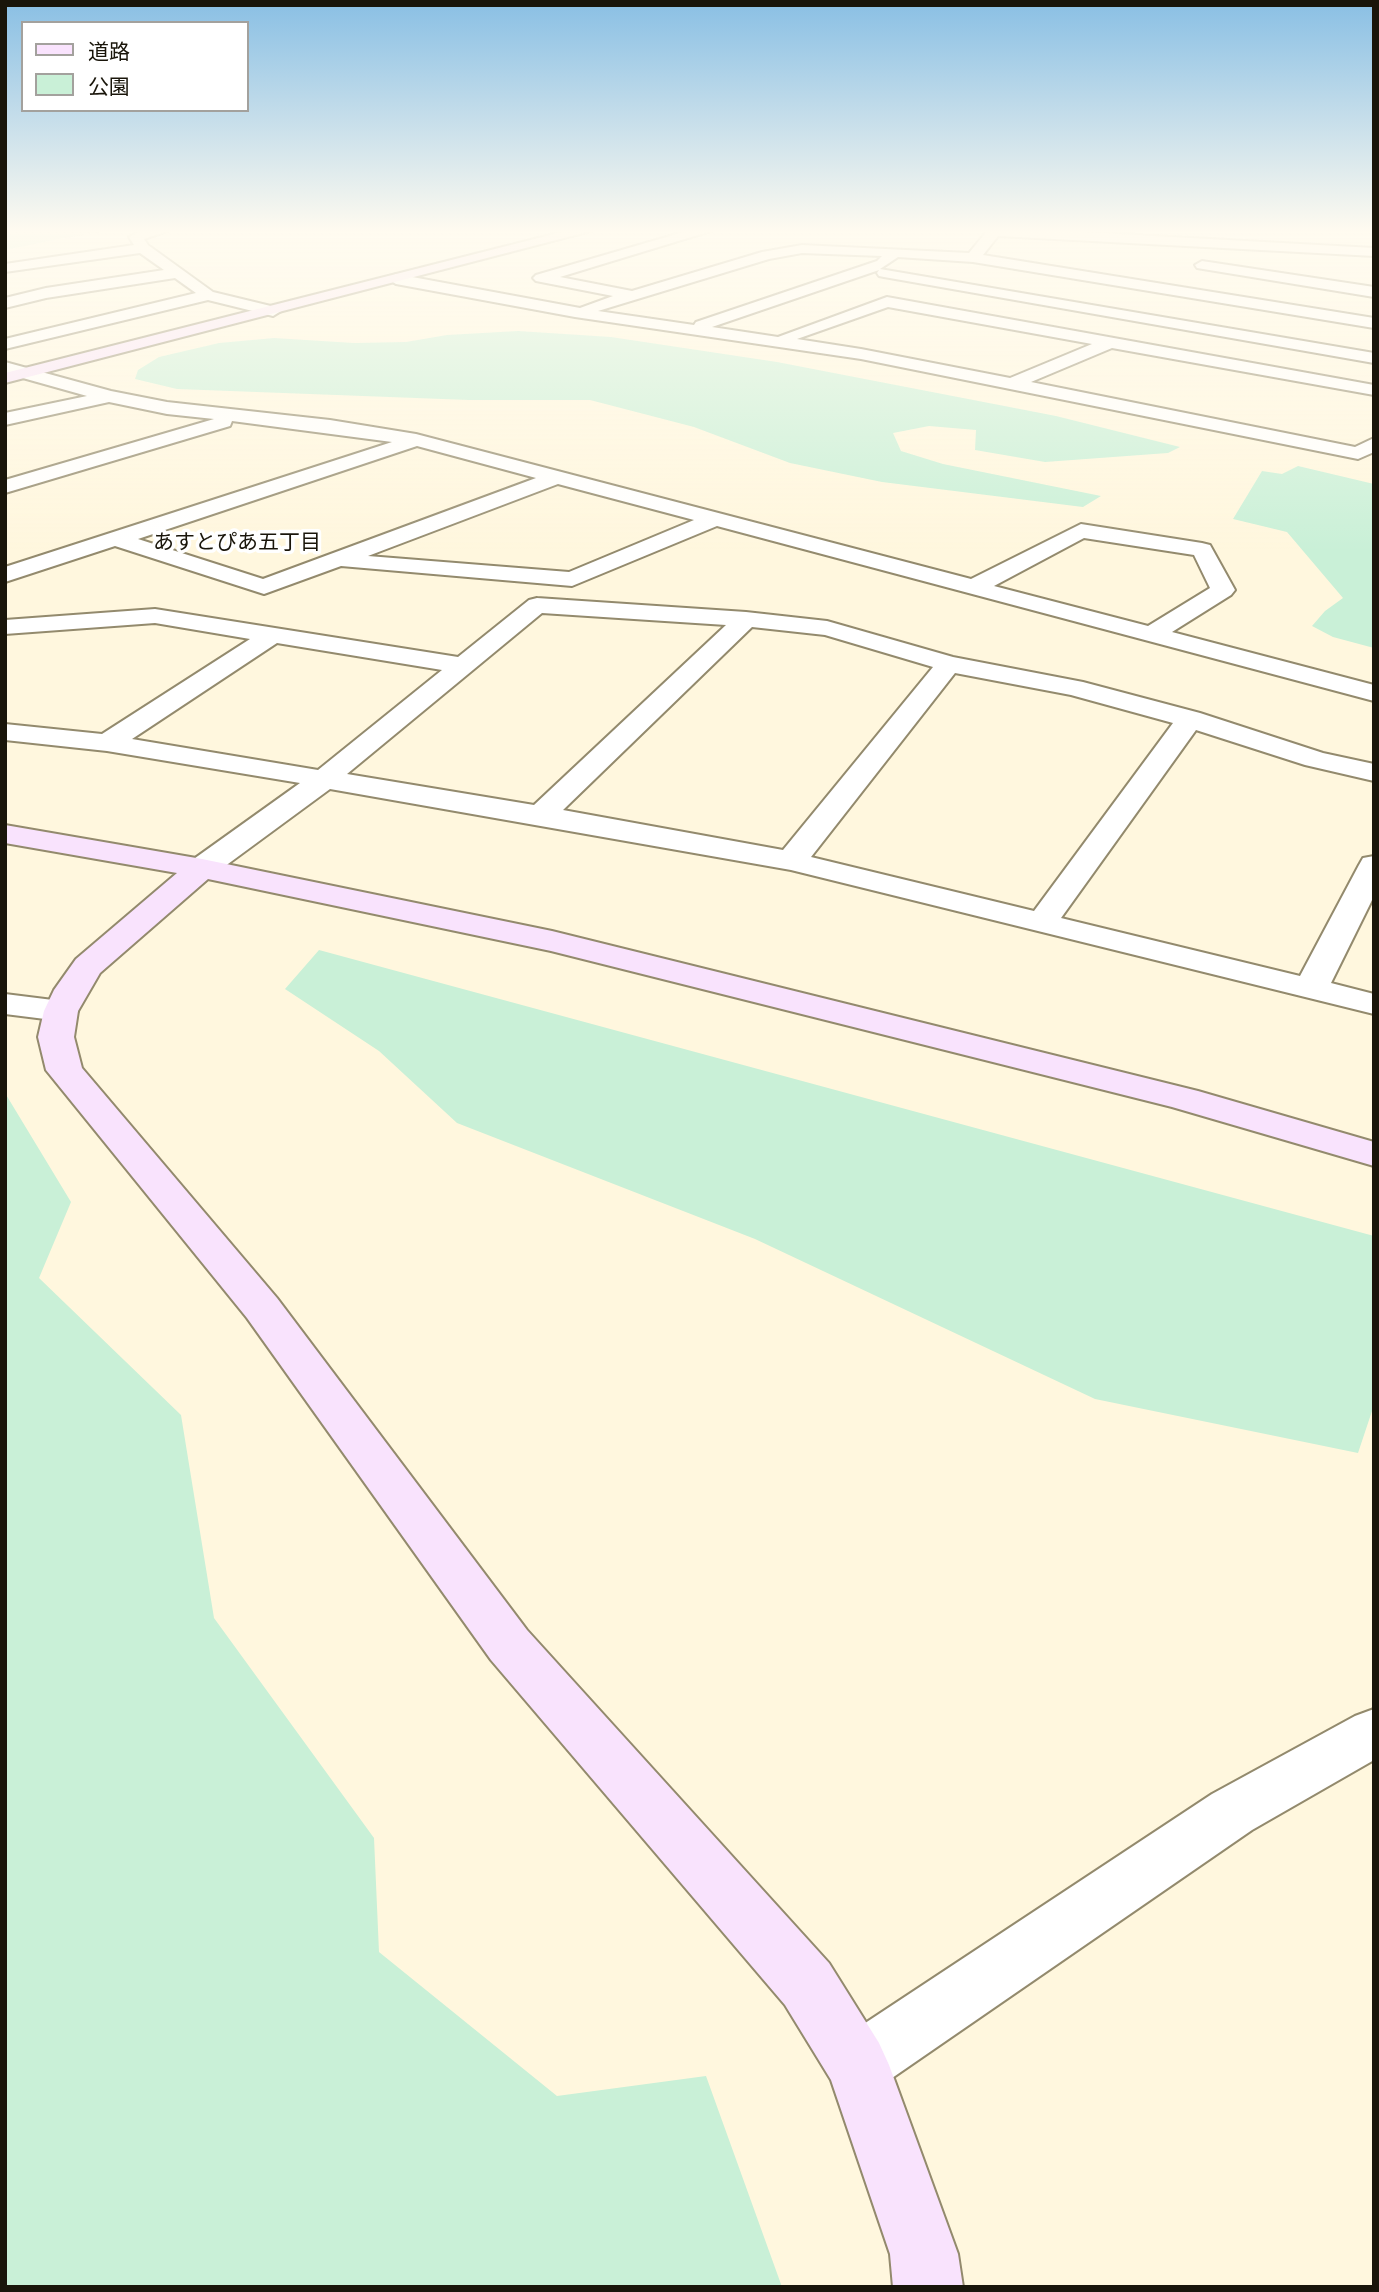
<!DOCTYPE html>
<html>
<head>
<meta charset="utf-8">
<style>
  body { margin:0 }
  #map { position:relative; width:1379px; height:2292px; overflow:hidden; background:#fff7de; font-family:Karla,"Noto Sans JP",sans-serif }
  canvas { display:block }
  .frame { position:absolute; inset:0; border:7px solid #19150a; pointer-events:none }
  .legend { position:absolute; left:21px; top:21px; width:228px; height:91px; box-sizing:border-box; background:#fff; border:2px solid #a3a19d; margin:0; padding:9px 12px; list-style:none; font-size:21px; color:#19150a }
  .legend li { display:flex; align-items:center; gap:14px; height:35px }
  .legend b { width:35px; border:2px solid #a3a19d }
</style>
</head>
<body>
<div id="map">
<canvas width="1379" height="2292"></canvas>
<div class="frame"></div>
<ul class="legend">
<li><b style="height:9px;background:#f9e3fd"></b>道路</li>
<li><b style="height:19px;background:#c9f0d7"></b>公園</li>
</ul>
</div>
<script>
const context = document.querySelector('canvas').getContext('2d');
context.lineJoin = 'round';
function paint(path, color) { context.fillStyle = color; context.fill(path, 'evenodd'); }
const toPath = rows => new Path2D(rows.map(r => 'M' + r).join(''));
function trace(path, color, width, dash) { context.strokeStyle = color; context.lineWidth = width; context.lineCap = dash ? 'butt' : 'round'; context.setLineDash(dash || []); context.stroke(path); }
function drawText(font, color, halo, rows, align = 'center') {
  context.font = font + ' Karla,"Noto Sans JP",sans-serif'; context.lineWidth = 7; context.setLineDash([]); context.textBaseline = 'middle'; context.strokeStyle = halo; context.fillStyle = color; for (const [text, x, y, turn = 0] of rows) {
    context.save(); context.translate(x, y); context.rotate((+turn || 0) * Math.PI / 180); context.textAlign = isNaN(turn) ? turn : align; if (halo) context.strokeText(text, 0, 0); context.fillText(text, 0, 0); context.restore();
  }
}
const green = toPath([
  [105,231,54,240,5,250,5,231],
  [518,331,611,337,777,362,1056,416,1180,447,1168,453,1045,462,975,450,976,430,929,426,893,433,901,451,943,464,1101,496,1083,507,882,482,790,463,694,427,590,400,469,400,177,389,135,379,138,370,159,357,219,343,274,338,354,343,406,342,447,335],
  [1298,466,1374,484,1374,648,1333,637,1312,626,1325,611,1343,598,1287,532,1233,519,1262,471,1282,474],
  [319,950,1374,1236,1374,1405,1358,1453,1095,1399,755,1239,457,1123,379,1051,285,989],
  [5,1093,71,1202,39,1278,181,1415,214,1618,374,1838,379,1952,557,2096,706,2076,782,2287,5,2287]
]);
const street = toPath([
  [141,231,167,231,144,239,148,245,213,292,279,308,281,311,273,316,208,300,5,349,5,339,196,293,175,278,46,298,5,308,5,298,46,288,164,270,140,253,5,272,5,264,134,245,129,237,141,231],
  [687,231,711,231,560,277,632,291,762,252,802,245,969,253,987,231,1063,231,1374,248,1374,256,998,236,983,255,1374,318,1374,328,973,262,898,257,880,269,1374,353,1374,363,884,277,879,276,877,273,879,270,712,327,778,337,887,297,1374,385,1374,395,1112,348,1031,382,1355,447,1374,438,1374,452,1358,459,861,359,575,317,396,284,388,279,396,274,580,308,613,296,536,281,533,278,536,275,687,231],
  [802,253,882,256,877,261,696,322,694,325,598,311,769,259,802,253],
  [888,307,1092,344,1010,378,861,349,797,339,888,307],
  [1202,261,1374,287,1374,297,1197,268,1195,265,1202,261],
  [5,362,111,391,167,402,330,420,416,434,971,579,1081,524,1202,543,1210,545,1235,590,1231,595,1172,632,1374,685,1374,701,717,526,572,586,341,566,264,594,115,546,5,582,5,567,392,442,232,421,230,426,5,493,5,480,214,419,167,414,109,402,5,425,5,413,87,396,5,373,5,362],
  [417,446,536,478,263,579,138,539,417,446],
  [558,484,694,520,569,572,368,556,558,484],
  [1084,538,1194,555,1210,588,1148,626,994,586,1084,538],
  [537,598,746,612,827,621,953,657,1083,682,1200,713,1323,753,1374,764,1374,781,1305,765,1196,730,1061,918,1300,976,1359,865,1363,858,1374,856,1374,896,1331,983,1374,994,1374,1014,791,870,330,789,213,875,202,877,191,875,187,868,191,861,300,783,107,751,5,740,5,724,102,734,250,639,155,623,5,634,5,620,155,609,458,657,529,600,537,598],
  [542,613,726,625,534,805,347,774,542,613],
  [752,627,825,635,933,667,783,850,563,810,752,627],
  [277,643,442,670,318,770,132,739,277,643],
  [955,673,1071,695,1173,723,1034,911,811,857,955,673],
  [5,994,61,1001,73,1004,78,1011,73,1018,61,1021,5,1014,5,994],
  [1374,1709,1374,1760,1252,1830,879,2087,857,2096,835,2087,825,2065,835,2043,1212,1794,1355,1716,1374,1709]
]);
const secondary = toPath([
  [566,231,591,231,5,383,5,373,566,231],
  [5,825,202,859,552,931,1198,1091,1374,1142,1374,1166,1172,1107,551,951,208,879,100,973,78,1011,74,1037,82,1068,277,1298,527,1630,829,1963,879,2043,889,2065,958,2254,963,2287,893,2287,890,2254,831,2080,785,2005,491,1660,247,1318,46,1070,38,1037,44,1011,54,990,76,959,177,873,5,843,5,825]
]);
const farNeighbourhoodnames = [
  ["あすとぴあ五丁目",237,543]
];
paint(green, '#c9f0d7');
trace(street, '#938a6d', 4);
trace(secondary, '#938a6d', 4);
paint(street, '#fff');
paint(secondary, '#f9e3fd');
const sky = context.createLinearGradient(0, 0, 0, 552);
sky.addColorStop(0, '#89bfe4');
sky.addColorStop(0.42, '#fffbf0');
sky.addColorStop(1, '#fffbf000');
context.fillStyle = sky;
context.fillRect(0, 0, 1379, 552);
drawText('21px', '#19150a', '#fff', farNeighbourhoodnames);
</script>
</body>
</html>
